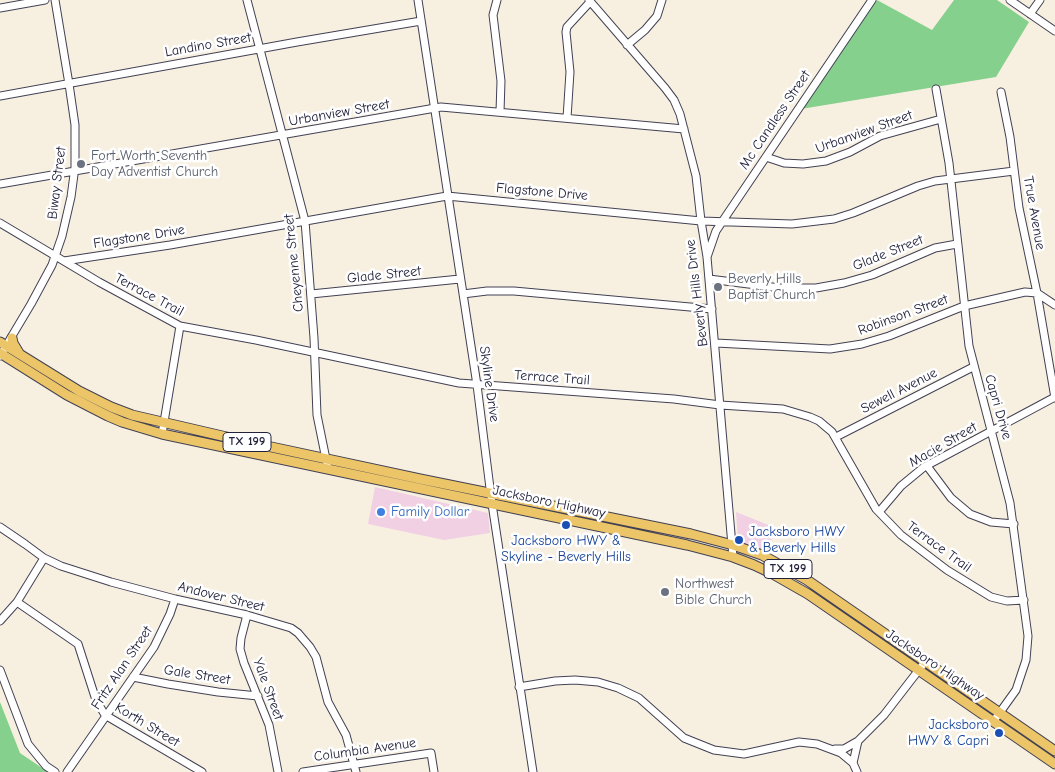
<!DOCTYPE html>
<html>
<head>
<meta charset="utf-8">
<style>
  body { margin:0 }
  canvas { display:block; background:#f7f0e1 }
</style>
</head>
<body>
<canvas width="1055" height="772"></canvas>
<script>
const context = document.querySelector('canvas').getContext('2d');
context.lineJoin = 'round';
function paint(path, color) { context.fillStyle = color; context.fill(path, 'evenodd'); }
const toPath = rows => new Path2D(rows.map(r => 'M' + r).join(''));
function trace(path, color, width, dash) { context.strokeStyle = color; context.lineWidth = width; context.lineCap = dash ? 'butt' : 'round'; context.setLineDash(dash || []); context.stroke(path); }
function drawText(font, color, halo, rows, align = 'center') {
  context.font = font + ' "Comic Neue",sans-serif'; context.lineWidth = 5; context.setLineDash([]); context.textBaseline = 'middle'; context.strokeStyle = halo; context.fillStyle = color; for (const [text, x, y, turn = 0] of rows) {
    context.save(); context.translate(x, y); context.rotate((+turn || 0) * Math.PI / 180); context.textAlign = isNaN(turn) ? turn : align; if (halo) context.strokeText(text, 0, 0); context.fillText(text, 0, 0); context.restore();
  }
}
const built = toPath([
  [375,487,488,513,490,533,444,540,368,524],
  [736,512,776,528,766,554,738,541]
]);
const green = toPath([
  [877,0,932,30,954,0,997,0,1029,22,996,77,801,109],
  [0,702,20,753,48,772,0,772]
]);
const minor = toPath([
  [247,0,305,221,314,338,317,415,328,469],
  [418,0,477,385,492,504,533,772],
  [497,0,493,15,501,81,500,112],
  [589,0,665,88,674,100,680,114,696,176,701,221,707,257,733,557],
  [1010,0,1055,31],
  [0,8,45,0],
  [1030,14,1040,0],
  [627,45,645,30,657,16,662,0],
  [936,89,949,163,969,346,1010,503,1028,636,1026,660,1016,690,993,722],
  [1001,92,1010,137,1019,208,1037,293,1055,398],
  [0,96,297,42,421,21],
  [567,118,570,72,566,32,567,27,590,2],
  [766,157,784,163,803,164,826,161,850,152,880,136,941,119],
  [0,184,441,107,684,129],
  [0,223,99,282,180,326,256,340,459,383,674,399,720,405,783,409,810,417,819,421,832,432,876,509,901,535,947,570,991,597,1007,601,1024,600],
  [707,257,716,231,726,216,872,0],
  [64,261,170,245,447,196,701,221,792,224,834,219,853,213,918,186,935,181,1014,171],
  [709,279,780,288,816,288,844,283,872,275,935,248,957,244],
  [311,294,460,279],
  [463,294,487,291,514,291,712,309],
  [716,343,830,349,862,344,889,336,964,306,1025,292,1037,293,1055,305],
  [0,356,31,304,52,265,62,236,71,197,75,167,75,125,69,84,55,0],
  [162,434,180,326],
  [836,437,973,367],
  [927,466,951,498,970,514,991,522,1014,524],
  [879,512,901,486,924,467,1055,397],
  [0,527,25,544,44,558,61,566,111,582,175,599,247,615,291,628,298,633,310,647,316,657,328,702,346,735,356,772],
  [17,602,78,644,96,700,105,715,202,772],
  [247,615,241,638,240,649,244,663,269,725,278,772],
  [0,621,17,602,44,558],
  [0,670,28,744,46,766,55,772],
  [133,677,168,684,218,692,258,696],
  [519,687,555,681,575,680,598,682,618,688,639,698,684,738,714,750,744,754,799,742,817,744,841,753,853,763],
  [835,749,844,749,858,741,884,715,925,662],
  [67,772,154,647,170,614,175,599],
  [303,772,431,753,434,772],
  [857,772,853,763,858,741]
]);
const major = toPath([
  [12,338,13,343,19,353],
  [0,342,79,391,111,407,132,415,248,442,420,479,691,534,733,545,762,555,807,580,1055,751],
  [0,353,67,395,108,416,122,422,162,434,687,545,733,557,754,565,773,574,808,594,1055,764]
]);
const markers = [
  [81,164,5,"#6b7280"],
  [718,287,5,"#6b7280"],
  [381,512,5,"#3f7fe0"],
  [566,525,5,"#1a4fb4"],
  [739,540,5,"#1a4fb4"],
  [665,592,5,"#6b7280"],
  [999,733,5,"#1a4fb4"]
];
const shields = [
  [247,442,48],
  [788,569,48]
];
const shieldNames = [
  ["TX 199",247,442],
  ["TX 199",788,569]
];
const streetNames = [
  ["Landino Street",208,45,-10],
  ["Urbanview Street",339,113,-10],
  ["Mc Candless Street",775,120,-56],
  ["Urbanview Street",864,132,-20],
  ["Biway Street",57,183,-83],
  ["Flagstone Drive",542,192,5],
  ["True Avenue",1034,213,80],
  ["Flagstone Drive",139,237,-9],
  ["Glade Street",888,253,-22],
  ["Cheyenne Street",294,263,-96],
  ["Glade Street",384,275,-6],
  ["Beverly Hills Drive",697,293,-97],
  ["Terrace Trail",149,295,28],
  ["Robinson Street",903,315,-20],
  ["Terrace Trail",552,378,4],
  ["Skyline Drive",489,384,82],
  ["Sewell Avenue",899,391,-27],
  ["Capri Drive",998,407,74],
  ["Macie Street",943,445,-30],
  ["Jacksboro Highway",549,502,12],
  ["Terrace Trail",939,547,36],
  ["Andover Street",221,597,14],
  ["Jacksboro Highway",935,665,34],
  ["Fritz Alan Street",122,668,-56],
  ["Gale Street",197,675,9],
  ["Yale Street",268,689,70],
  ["Korth Street",147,725,31],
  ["Columbia Avenue",365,750,-8]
];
const worshipNames = [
  ["Fort Worth Seventh",91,156],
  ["Day Adventist Church",91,172],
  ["Beverly Hills",728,279],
  ["Baptist Church",728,295],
  ["Northwest",675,584],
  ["Bible Church",675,600]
];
const shopNames = [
  ["Family Dollar",391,512]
];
const transitNames = [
  ["Jacksboro HWY",749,532],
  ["& Beverly Hills",749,548],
  ["Jacksboro HWY &",566,541,"center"],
  ["Skyline - Beverly Hills",566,557,"center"],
  ["Jacksboro",989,725,"right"],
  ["HWY & Capri",989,741,"right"]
];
paint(built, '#f1d0e3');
paint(green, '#86d08d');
trace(minor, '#424154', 9);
trace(major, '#424154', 11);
trace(minor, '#fff', 7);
trace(major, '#ecc569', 9);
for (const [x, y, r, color] of markers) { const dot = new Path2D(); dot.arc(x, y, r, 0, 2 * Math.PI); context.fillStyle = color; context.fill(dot); trace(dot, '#fff', 2); }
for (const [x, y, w] of shields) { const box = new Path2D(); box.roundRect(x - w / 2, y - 9.5, w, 19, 4); context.fillStyle = '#fff'; context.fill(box); trace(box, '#22223b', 1); }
drawText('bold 12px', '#22223b', null, shieldNames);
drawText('14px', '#22223b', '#fff', streetNames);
drawText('14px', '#5b616d', '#fff', worshipNames, 'left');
drawText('14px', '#366cbe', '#fff', shopNames, 'left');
drawText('14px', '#164399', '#fff', transitNames, 'left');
</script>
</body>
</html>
